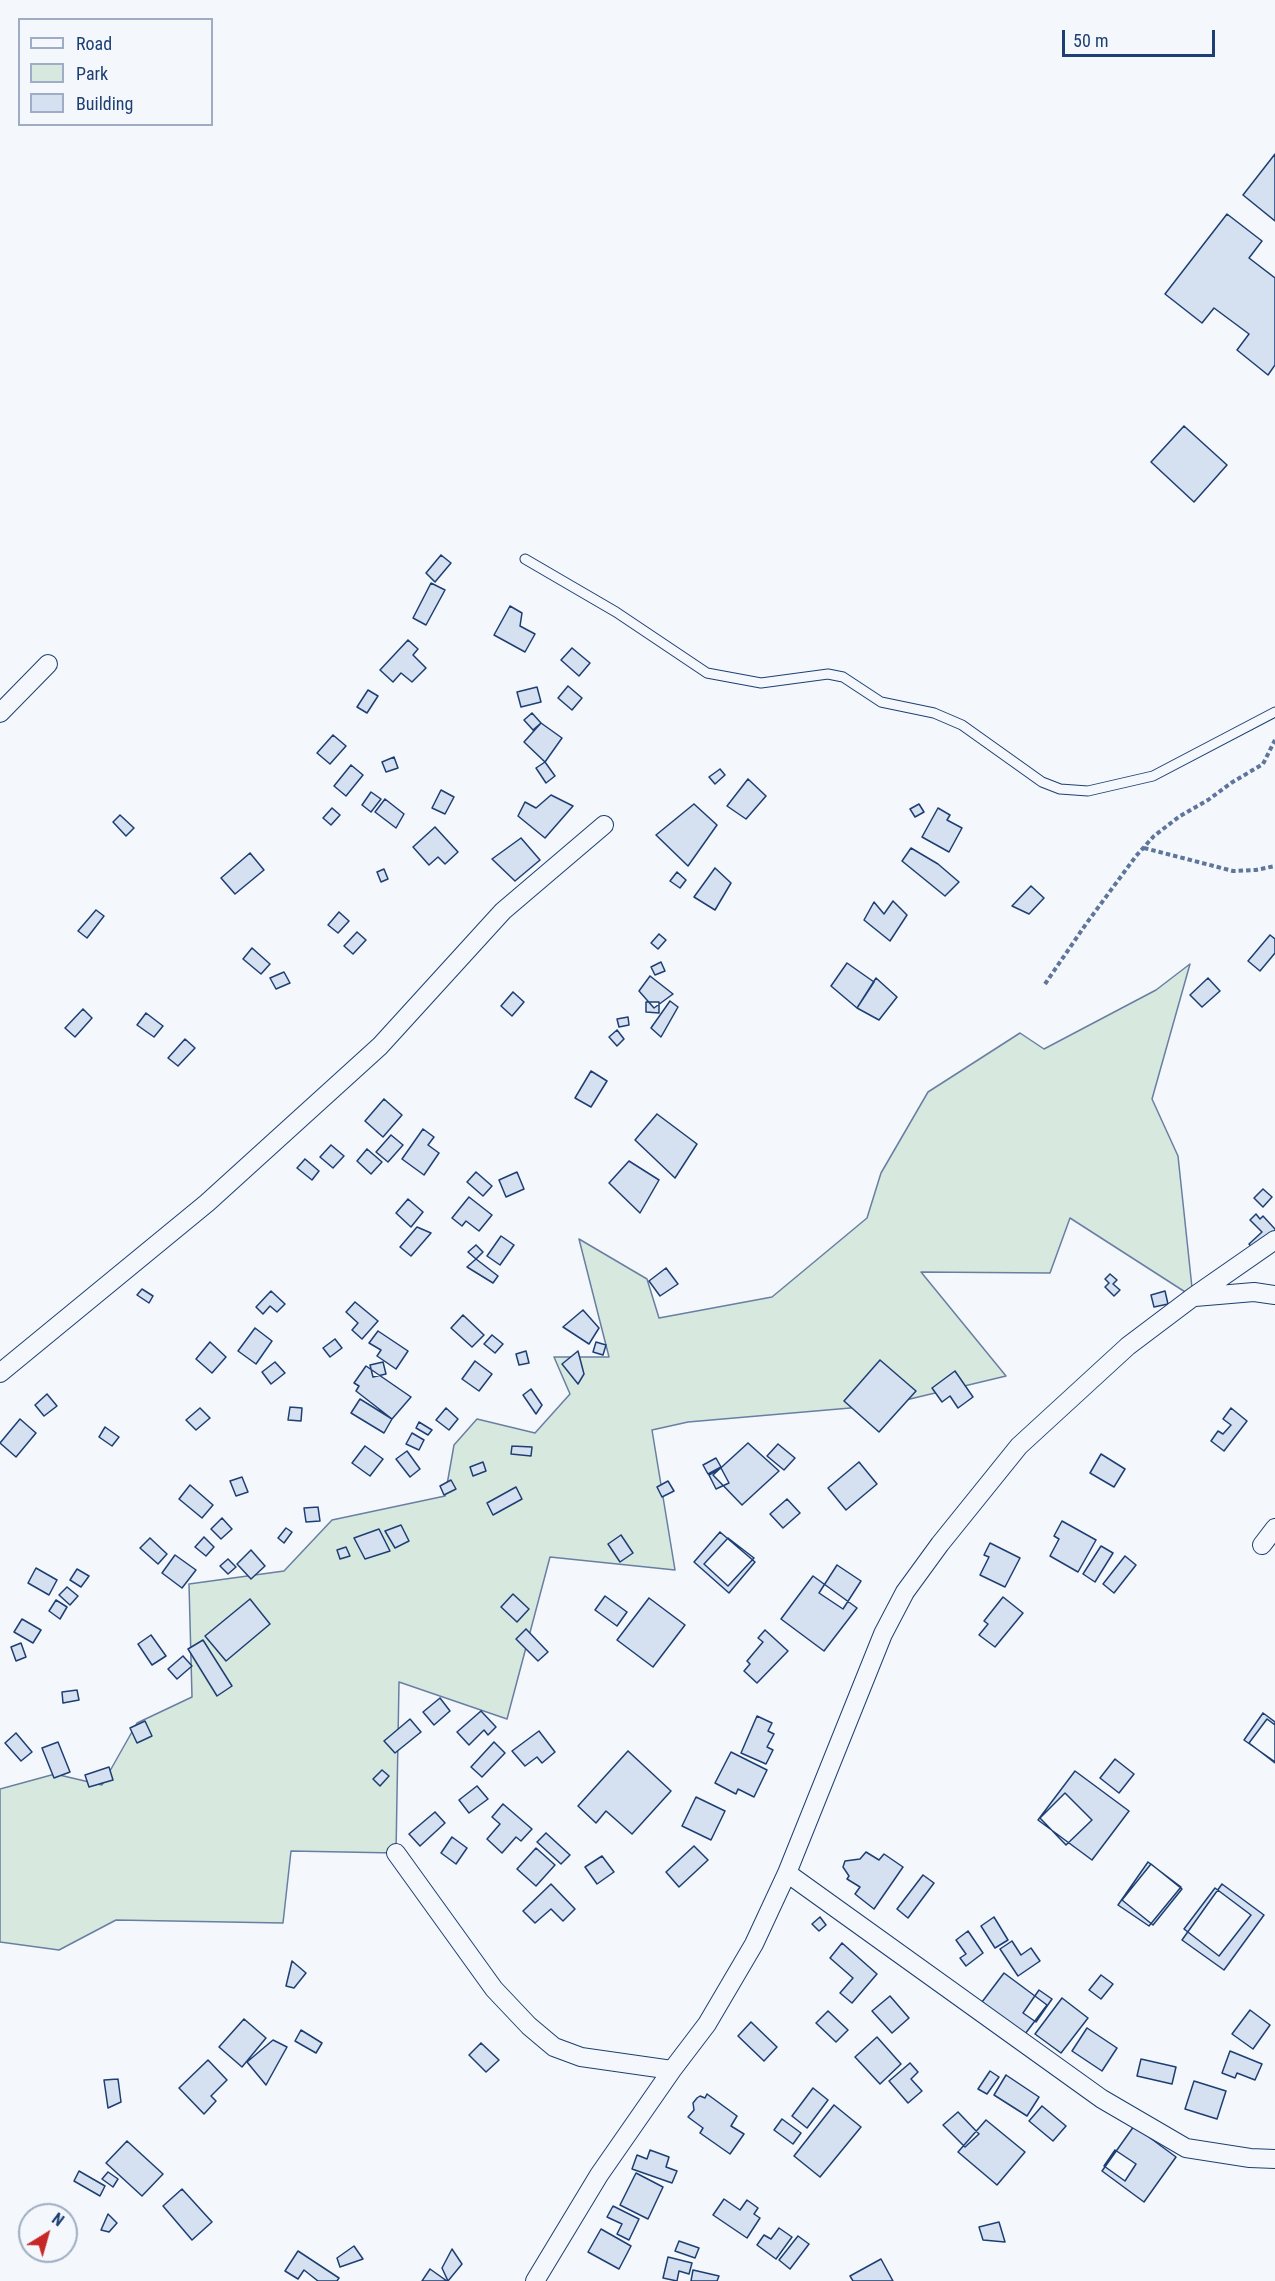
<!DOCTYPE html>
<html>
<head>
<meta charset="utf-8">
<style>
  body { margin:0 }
  #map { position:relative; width:1275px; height:2281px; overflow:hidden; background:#f4f7fb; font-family:"Roboto Condensed",sans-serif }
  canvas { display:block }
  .legend { position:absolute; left:18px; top:18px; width:195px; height:108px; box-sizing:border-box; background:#f4f7fb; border:2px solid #9eadc5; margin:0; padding:8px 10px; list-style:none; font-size:18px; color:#1d3f73 }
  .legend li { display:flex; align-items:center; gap:12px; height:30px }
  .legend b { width:30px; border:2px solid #9eadc5 }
  .north { position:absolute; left:18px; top:2203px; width:60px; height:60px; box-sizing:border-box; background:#f4f7fb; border:2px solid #9eadc5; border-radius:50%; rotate:37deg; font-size:16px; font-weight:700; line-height:24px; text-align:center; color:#1d3f73 }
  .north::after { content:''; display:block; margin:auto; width:21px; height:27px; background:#c62828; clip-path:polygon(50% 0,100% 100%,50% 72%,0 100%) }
  .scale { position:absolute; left:1062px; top:30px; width:153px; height:27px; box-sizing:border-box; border:3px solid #1d3f73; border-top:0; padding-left:8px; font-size:18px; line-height:21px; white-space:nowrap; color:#1d3f73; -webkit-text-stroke:4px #f4f7fb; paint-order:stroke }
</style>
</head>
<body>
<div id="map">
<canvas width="1275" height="2281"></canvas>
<ul class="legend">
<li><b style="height:8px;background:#f4f7fb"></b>Road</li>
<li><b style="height:16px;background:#d7e8df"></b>Park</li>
<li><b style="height:16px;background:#d5e0f0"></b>Building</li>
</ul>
<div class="north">N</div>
<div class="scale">50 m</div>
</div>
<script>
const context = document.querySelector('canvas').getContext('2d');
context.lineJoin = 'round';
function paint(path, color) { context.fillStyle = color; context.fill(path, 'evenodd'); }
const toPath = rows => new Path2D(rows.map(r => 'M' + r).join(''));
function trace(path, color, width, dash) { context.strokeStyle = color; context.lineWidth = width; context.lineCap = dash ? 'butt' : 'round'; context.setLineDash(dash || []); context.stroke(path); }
const green = toPath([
  [1190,964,1152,1099,1178,1156,1193,1297,1070,1218,1050,1273,921,1272,1006,1376,885,1405,688,1422,652,1430,675,1570,550,1557,507,1719,399,1682,396,1853,291,1851,283,1923,116,1920,59,1950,0,1942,0,1789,55,1774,102,1785,137,1723,192,1697,189,1584,284,1571,332,1520,445,1496,454,1445,477,1419,535,1433,570,1394,554,1357,609,1357,579,1239,647,1279,659,1318,772,1297,867,1218,881,1173,928,1092,1020,1033,1044,1049,1156,990,1190,964]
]);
const building = toPath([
  [1275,154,1275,221,1243,195,1275,154],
  [1227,214,1262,241,1249,258,1275,278,1275,365,1268,375,1237,350,1249,334,1214,308,1202,323,1165,294,1227,214],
  [1184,426,1227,465,1194,502,1151,462,1184,426],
  [441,555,451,563,435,582,426,573,441,555],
  [431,583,445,590,426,625,413,618,431,583],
  [510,606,522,613,520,626,535,634,525,652,494,635,510,606],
  [408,640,418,649,413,655,426,668,412,682,401,673,393,682,380,670,408,640],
  [572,648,590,663,579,676,561,660,572,648],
  [568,686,582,698,572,710,558,698,568,686],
  [537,687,541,702,521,707,517,692,537,687],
  [368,690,378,696,367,713,357,707,368,690],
  [532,713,541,723,533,730,524,720,532,713],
  [541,723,562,738,545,762,524,742,541,723],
  [333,735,346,746,330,764,317,753,333,735],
  [394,757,398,768,386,772,382,762,394,757],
  [545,762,555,776,546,783,536,768,545,762],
  [351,765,363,775,346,796,334,786,351,765],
  [720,769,725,775,715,784,709,777,720,769],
  [748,779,766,796,746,819,727,806,748,779],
  [441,790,454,797,445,814,432,808,441,790],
  [371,792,381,799,371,812,362,805,371,792],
  [551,795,573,806,545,838,518,816,525,802,536,808,551,795],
  [385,799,404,814,396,828,375,812,385,799],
  [694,804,717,825,688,866,656,835,694,804],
  [919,804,924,812,915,817,910,809,919,804],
  [332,808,340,815,331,825,323,818,332,808],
  [938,808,950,815,947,820,962,828,949,852,922,837,938,808],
  [120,815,134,828,126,836,113,822,120,815],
  [435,827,458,852,445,864,438,857,429,865,413,847,435,827],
  [521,838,540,860,515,881,492,859,521,838],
  [911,848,938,864,959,882,945,896,902,861,911,848],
  [250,853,264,870,235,894,221,878,250,853],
  [715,868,731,883,715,910,694,897,715,868],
  [384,869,388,879,381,882,377,872,384,869],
  [677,872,686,880,680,888,670,881,677,872],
  [1031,886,1044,898,1029,914,1012,906,1031,886],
  [893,901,907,915,890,941,864,920,874,902,884,914,893,901],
  [96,910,104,916,87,938,78,931,96,910],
  [339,912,349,921,338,933,328,925,339,912],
  [357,932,366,940,353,954,344,946,357,932],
  [659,934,666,940,658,949,651,943,659,934],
  [1270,935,1275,939,1275,953,1260,971,1248,961,1270,935],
  [252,948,270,964,261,974,243,959,252,948],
  [661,962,665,971,655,975,651,967,661,962],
  [847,963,874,982,857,1008,831,986,847,963],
  [284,972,290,983,276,989,270,978,284,972],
  [650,976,673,994,654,1008,639,991,650,976],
  [876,978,897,997,879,1020,857,1008,876,978],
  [1208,978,1220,991,1202,1007,1190,995,1208,978],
  [513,992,524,1002,512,1016,501,1006,513,992],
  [670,1001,678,1007,661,1037,651,1028,670,1001],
  [646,1002,659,1002,659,1013,646,1012,646,1002],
  [83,1009,92,1018,75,1037,65,1028,83,1009],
  [146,1013,163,1026,154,1037,137,1025,146,1013],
  [628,1017,629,1025,619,1027,617,1019,628,1017],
  [617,1030,624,1039,617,1046,609,1037,617,1030],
  [185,1039,195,1048,178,1066,168,1058,185,1039],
  [591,1071,607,1081,591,1107,575,1098,591,1071],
  [384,1099,402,1115,383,1137,365,1121,384,1099],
  [657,1114,697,1144,675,1178,635,1140,657,1114],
  [423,1129,434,1137,428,1145,439,1153,424,1175,402,1159,423,1129],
  [391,1135,403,1145,388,1162,376,1152,391,1135],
  [331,1145,344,1156,333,1168,320,1157,331,1145],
  [367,1149,382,1162,371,1174,357,1161,367,1149],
  [305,1159,319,1171,312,1180,297,1168,305,1159],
  [629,1161,659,1180,640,1213,609,1183,629,1161],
  [476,1172,492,1186,483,1196,467,1182,476,1172],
  [517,1172,524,1189,506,1197,499,1180,517,1172],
  [1263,1189,1272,1197,1263,1207,1254,1198,1263,1189],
  [469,1197,492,1215,479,1231,466,1221,462,1226,452,1218,469,1197],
  [408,1199,423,1212,411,1227,396,1213,408,1199],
  [1256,1214,1260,1219,1263,1216,1275,1229,1275,1237,1257,1253,1249,1244,1262,1232,1250,1220,1256,1214],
  [417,1227,431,1233,411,1256,400,1247,417,1227],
  [501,1236,514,1245,500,1265,487,1256,501,1236],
  [476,1245,483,1252,476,1259,468,1252,476,1245],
  [476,1259,498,1276,493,1283,467,1267,476,1259],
  [666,1268,678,1284,660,1296,649,1281,666,1268],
  [1110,1274,1117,1280,1113,1284,1120,1290,1114,1296,1105,1287,1109,1283,1105,1279,1110,1274],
  [142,1289,153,1296,149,1303,137,1295,142,1289],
  [271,1291,285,1304,277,1312,270,1306,263,1314,256,1307,271,1291],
  [1165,1291,1168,1304,1154,1307,1151,1295,1165,1291],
  [355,1302,378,1321,362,1339,352,1330,358,1323,346,1312,355,1302],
  [583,1310,599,1328,589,1344,563,1327,583,1310],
  [463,1315,484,1335,472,1347,451,1328,463,1315],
  [255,1328,272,1341,256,1364,238,1351,255,1328],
  [378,1331,408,1351,396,1369,377,1356,381,1350,369,1343,378,1331],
  [492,1335,503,1344,495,1353,484,1344,492,1335],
  [335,1339,342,1348,330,1357,323,1348,335,1339],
  [210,1342,226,1357,212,1373,196,1359,210,1342],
  [596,1342,606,1345,603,1355,593,1352,596,1342],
  [526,1351,529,1363,519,1365,516,1354,526,1351],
  [578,1351,584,1374,578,1384,562,1364,578,1351],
  [880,1360,916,1391,879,1432,844,1401,880,1360],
  [475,1361,492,1374,479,1391,462,1379,475,1361],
  [275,1362,285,1373,271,1384,262,1372,275,1362],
  [383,1362,386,1374,373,1377,370,1365,383,1362],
  [366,1366,411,1397,392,1419,356,1391,359,1386,354,1383,366,1366],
  [955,1371,973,1397,958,1408,950,1396,942,1402,932,1388,955,1371],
  [531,1389,542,1405,536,1414,523,1395,531,1389],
  [47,1394,57,1406,44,1416,35,1405,47,1394],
  [360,1399,392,1419,384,1433,351,1413,360,1399],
  [290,1407,302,1408,301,1421,288,1420,290,1407],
  [200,1408,210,1418,196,1430,186,1420,200,1408],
  [446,1408,458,1419,449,1430,436,1420,446,1408],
  [1231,1408,1247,1421,1224,1451,1211,1441,1218,1431,1223,1434,1231,1425,1223,1419,1231,1408],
  [20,1419,36,1433,16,1457,0,1443,20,1419],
  [419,1422,432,1430,428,1435,416,1428,419,1422],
  [105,1427,119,1437,112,1446,99,1437,105,1427],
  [412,1433,424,1440,419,1450,406,1444,412,1433],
  [748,1443,779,1471,742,1505,713,1475,748,1443],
  [778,1444,795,1458,784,1470,767,1456,778,1444],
  [365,1446,383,1459,370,1476,352,1463,365,1446],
  [512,1446,532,1447,531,1456,511,1454,512,1446],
  [407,1451,420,1469,410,1477,396,1459,407,1451],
  [1101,1454,1125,1469,1114,1487,1090,1473,1101,1454],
  [716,1458,721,1467,708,1474,703,1465,716,1458],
  [483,1462,486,1471,473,1476,470,1467,483,1462],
  [859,1462,877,1484,846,1510,828,1488,859,1462],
  [721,1468,729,1483,716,1489,709,1475,721,1468],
  [242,1477,248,1492,236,1496,230,1481,242,1477],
  [451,1480,456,1489,444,1495,440,1486,451,1480],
  [668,1481,674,1491,662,1497,657,1487,668,1481],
  [190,1485,213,1505,202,1518,179,1499,190,1485],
  [516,1487,522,1499,493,1515,487,1503,516,1487],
  [787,1499,800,1513,783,1528,770,1514,787,1499],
  [318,1507,320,1521,306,1522,304,1508,318,1507],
  [222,1518,232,1529,221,1539,211,1529,222,1518],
  [1062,1521,1096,1540,1078,1572,1050,1556,1059,1539,1054,1536,1062,1521],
  [401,1525,409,1541,395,1548,385,1531,401,1525],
  [286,1528,292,1532,284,1543,278,1538,286,1528],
  [379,1529,390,1551,365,1559,354,1538,379,1529],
  [720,1532,755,1562,729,1593,694,1562,720,1532],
  [621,1535,633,1553,620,1562,608,1544,621,1535],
  [204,1537,214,1547,206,1556,195,1547,204,1537],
  [150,1538,167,1554,158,1564,140,1548,150,1538],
  [728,1538,754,1558,728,1586,704,1564,728,1538],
  [990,1543,1020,1558,1005,1587,980,1575,989,1557,984,1555,990,1543],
  [1101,1546,1113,1553,1095,1582,1083,1574,1101,1546],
  [346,1547,350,1556,340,1559,337,1550,346,1547],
  [251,1550,265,1566,251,1579,237,1564,251,1550],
  [175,1555,196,1570,182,1588,162,1573,175,1555],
  [1125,1556,1136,1565,1114,1593,1103,1584,1125,1556],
  [228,1559,236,1567,228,1574,220,1566,228,1559],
  [837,1565,861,1581,843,1609,819,1593,837,1565],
  [36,1568,57,1580,49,1595,28,1583,36,1568],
  [77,1569,89,1576,81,1587,70,1580,77,1569],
  [813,1576,857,1608,824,1651,781,1619,813,1576],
  [67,1587,78,1596,70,1605,59,1595,67,1587],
  [513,1594,529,1609,517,1622,501,1607,513,1594],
  [605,1596,627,1612,617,1626,595,1610,605,1596],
  [1003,1597,1023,1613,995,1647,979,1635,988,1624,984,1621,1003,1597],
  [649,1598,685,1625,653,1667,617,1640,649,1598],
  [250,1599,270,1624,226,1661,205,1636,250,1599],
  [56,1600,67,1607,60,1619,49,1611,56,1600],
  [22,1619,41,1630,33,1643,14,1632,22,1619],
  [526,1629,548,1652,538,1661,516,1639,526,1629],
  [765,1630,788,1651,757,1683,744,1671,750,1664,747,1661,763,1642,758,1638,765,1630],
  [151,1635,166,1656,152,1665,138,1644,151,1635],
  [203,1640,232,1686,217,1696,188,1649,203,1640],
  [21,1643,26,1657,16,1661,11,1647,21,1643],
  [183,1656,192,1666,177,1679,168,1669,183,1656],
  [77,1690,79,1700,63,1703,62,1692,77,1690],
  [440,1698,450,1711,434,1725,423,1712,440,1698],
  [481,1711,496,1727,488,1735,484,1730,469,1745,457,1732,481,1711],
  [1263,1713,1275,1722,1275,1762,1244,1740,1263,1713],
  [757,1716,772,1723,768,1731,774,1734,767,1747,773,1750,766,1764,741,1753,757,1716],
  [410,1719,421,1732,395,1753,384,1741,410,1719],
  [1267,1719,1275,1725,1275,1763,1249,1743,1267,1719],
  [145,1721,152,1736,137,1743,130,1728,145,1721],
  [539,1731,555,1752,542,1763,537,1757,525,1766,512,1751,539,1731],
  [16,1733,32,1752,21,1761,5,1743,16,1733],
  [58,1742,70,1772,54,1778,42,1748,58,1742],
  [494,1742,505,1753,482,1777,471,1767,494,1742],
  [628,1751,671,1791,632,1834,606,1811,596,1823,578,1806,628,1751],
  [731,1752,767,1770,754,1797,738,1789,736,1794,715,1783,731,1752],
  [1115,1759,1134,1774,1119,1793,1100,1778,1115,1759],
  [109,1767,113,1780,89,1787,85,1775,109,1767],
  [382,1770,389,1776,380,1786,373,1779,382,1770],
  [1075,1771,1129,1811,1092,1860,1038,1820,1075,1771],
  [477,1786,488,1799,469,1813,459,1800,477,1786],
  [1065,1793,1092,1820,1066,1845,1040,1818,1065,1793],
  [696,1797,725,1811,711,1840,682,1826,696,1797],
  [503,1804,532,1829,521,1841,516,1837,502,1853,487,1839,500,1824,492,1817,503,1804],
  [435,1812,445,1823,420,1846,409,1834,435,1812],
  [546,1833,570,1855,561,1864,537,1842,546,1833],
  [452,1837,467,1848,456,1864,441,1853,452,1837],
  [694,1846,708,1860,679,1887,666,1872,694,1846],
  [536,1848,555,1865,536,1886,517,1869,536,1848],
  [866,1852,879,1860,884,1854,903,1867,874,1909,855,1894,860,1887,847,1879,849,1876,843,1867,845,1861,860,1859,866,1852],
  [602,1856,614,1872,597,1884,585,1867,602,1856],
  [1148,1862,1181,1887,1149,1926,1118,1905,1148,1862],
  [1151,1864,1182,1889,1153,1925,1122,1900,1151,1864],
  [923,1875,934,1883,908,1918,897,1909,923,1875],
  [551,1884,575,1909,563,1921,551,1909,535,1923,523,1911,551,1884],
  [1222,1884,1264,1915,1224,1970,1182,1940,1222,1884],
  [1215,1888,1251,1915,1219,1956,1184,1929,1215,1888],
  [820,1917,826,1925,819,1931,812,1924,820,1917],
  [994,1917,1008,1940,995,1948,981,1926,994,1917],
  [968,1931,983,1953,966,1966,960,1958,966,1954,956,1940,968,1931],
  [1012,1941,1021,1955,1031,1948,1040,1961,1018,1976,1000,1949,1012,1941],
  [842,1943,877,1974,852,2003,840,1993,853,1978,830,1958,842,1943],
  [292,1961,306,1973,294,1988,286,1986,292,1961],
  [1004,1973,1047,2005,1025,2034,982,2002,1004,1973],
  [1101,1975,1113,1984,1101,1999,1089,1990,1101,1975],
  [1039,1990,1052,1999,1036,2022,1023,2013,1039,1990],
  [890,1996,909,2018,892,2033,872,2011,890,1996],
  [1062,1998,1088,2018,1061,2053,1035,2034,1062,1998],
  [1250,2010,1270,2025,1253,2049,1232,2034,1250,2010],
  [828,2011,848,2030,836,2042,816,2023,828,2011],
  [244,2019,266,2038,242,2067,219,2047,244,2019],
  [751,2022,777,2047,764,2061,738,2036,751,2022],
  [1087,2028,1117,2048,1102,2071,1072,2051,1087,2028],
  [301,2030,322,2043,316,2053,295,2041,301,2030],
  [877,2037,901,2064,880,2084,855,2057,877,2037],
  [273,2040,287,2047,266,2085,247,2062,273,2040],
  [481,2043,499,2060,486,2072,469,2055,481,2043],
  [1230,2051,1262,2064,1255,2080,1237,2073,1235,2078,1222,2073,1230,2051],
  [1141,2059,1176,2067,1172,2084,1137,2076,1141,2059],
  [208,2060,227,2080,211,2096,216,2101,204,2114,179,2088,208,2060],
  [910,2063,918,2072,911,2079,922,2091,908,2103,889,2081,910,2063],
  [990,2071,999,2077,987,2094,978,2089,990,2071],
  [1006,2075,1039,2097,1027,2116,994,2095,1006,2075],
  [118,2079,121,2102,108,2108,104,2080,118,2079],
  [1194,2081,1226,2091,1217,2119,1185,2109,1194,2081],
  [813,2088,828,2100,807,2128,792,2116,813,2088],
  [707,2094,737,2116,731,2126,744,2134,730,2154,700,2133,703,2128,688,2117,694,2110,693,2103,697,2098,700,2096,705,2098,707,2094],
  [834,2105,861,2127,820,2177,794,2156,834,2105],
  [1042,2106,1066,2126,1053,2141,1029,2121,1042,2106],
  [958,2112,979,2134,965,2147,943,2125,958,2112],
  [782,2119,801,2133,793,2144,774,2130,782,2119],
  [986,2120,1025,2152,997,2185,958,2152,986,2120],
  [1134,2126,1176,2157,1144,2202,1102,2171,1134,2126],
  [127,2141,163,2174,142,2196,106,2163,127,2141],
  [650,2150,669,2157,666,2167,677,2171,672,2183,632,2169,637,2155,647,2159,650,2150],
  [1115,2150,1136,2164,1125,2181,1104,2166,1115,2150],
  [79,2171,105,2186,100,2196,74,2181,79,2171],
  [108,2172,118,2179,113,2187,102,2179,108,2172],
  [636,2173,663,2187,648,2219,620,2205,636,2173],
  [182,2189,212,2222,192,2240,163,2206,182,2189],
  [724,2199,740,2210,747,2200,758,2208,754,2214,760,2218,747,2238,713,2215,724,2199],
  [613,2206,639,2219,629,2240,617,2234,622,2224,607,2217,613,2206],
  [108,2214,117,2223,109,2232,101,2230,108,2214],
  [999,2222,1005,2242,983,2240,979,2227,999,2222],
  [779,2228,792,2237,776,2259,757,2245,764,2235,771,2239,779,2228],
  [601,2229,631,2246,619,2269,588,2252,601,2229],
  [798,2236,809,2244,790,2269,779,2260,798,2236],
  [679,2241,699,2248,695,2258,675,2251,679,2241],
  [354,2246,363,2259,340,2267,337,2258,354,2246],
  [452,2249,462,2264,448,2281,442,2268,452,2249],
  [298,2251,339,2278,337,2281,318,2281,304,2270,298,2279,285,2271,298,2251],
  [668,2257,692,2263,689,2274,679,2271,677,2281,663,2278,668,2257],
  [881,2259,893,2281,853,2281,850,2276,881,2259],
  [430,2269,447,2281,422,2281,430,2269],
  [693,2270,719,2276,717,2281,691,2281,693,2270]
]);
const path = toPath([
  [1144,848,1233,871,1256,870,1275,866],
  [1045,984,1086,924,1136,856,1154,836,1180,816,1208,800,1231,783,1263,764,1275,740]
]);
const lane = toPath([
  [525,559,616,612,707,673,761,683,828,674,843,677,881,702,934,713,962,725,1042,782,1060,789,1088,791,1153,776,1275,712]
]);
const street = toPath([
  [0,713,48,664],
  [1195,1297,1254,1292,1275,1295],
  [0,1373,207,1203,380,1046,503,911,604,825],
  [1262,1545,1275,1528],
  [396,1853,494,1989,529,2026,554,2047,581,2057,672,2070],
  [787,1873,1102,2099,1186,2148,1250,2158,1275,2159],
  [535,2281,599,2175,672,2070,707,2024,754,1944,787,1873,883,1634,905,1592,940,1544,1019,1446,1128,1346,1193,1297,1275,1240]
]);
paint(green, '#d7e8df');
trace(green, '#687fa3', 1.5);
paint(building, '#d5e0f0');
trace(building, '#1d3f73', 1.5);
trace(lane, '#1d3f73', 11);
trace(street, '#1d3f73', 20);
trace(path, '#5e769c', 4, [4.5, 3]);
trace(lane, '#f4f7fb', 9);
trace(street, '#f4f7fb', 18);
</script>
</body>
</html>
